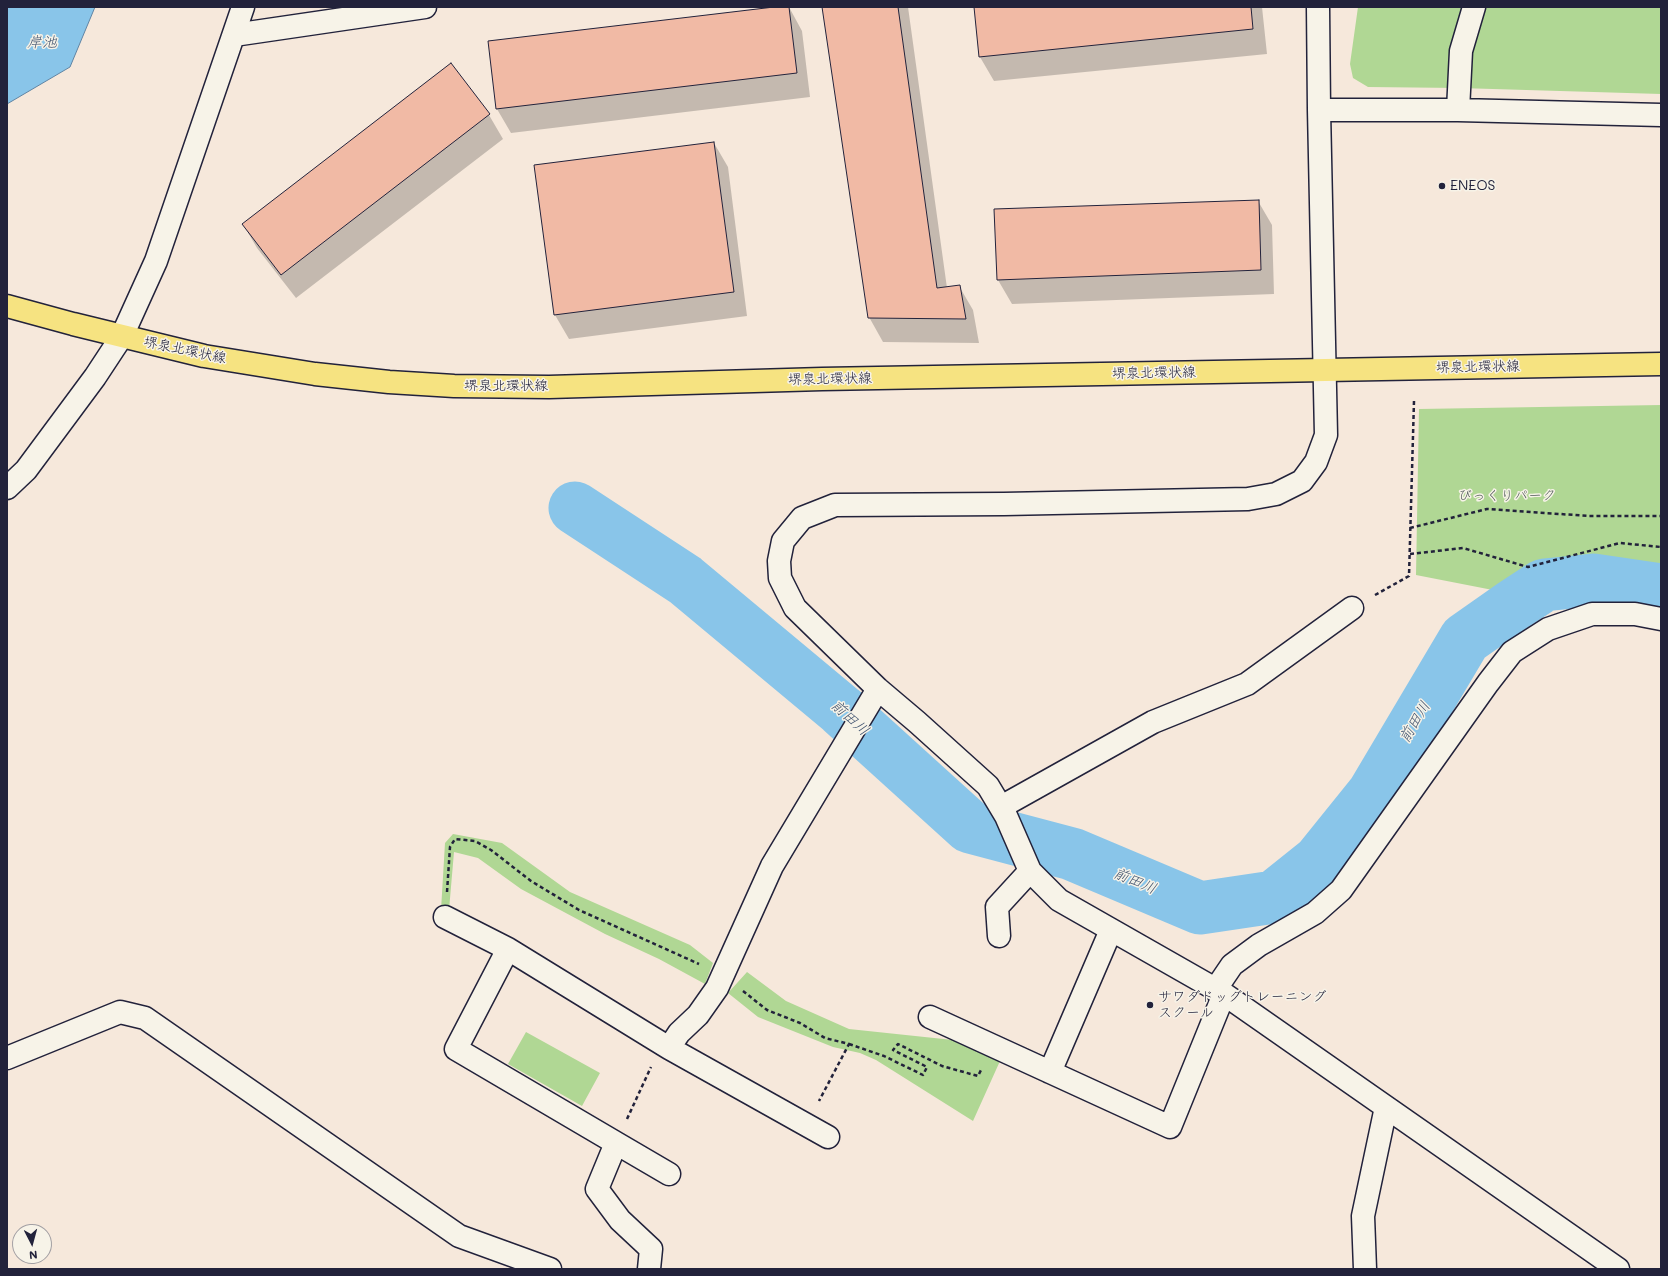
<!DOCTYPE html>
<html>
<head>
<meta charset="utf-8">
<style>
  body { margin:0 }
  #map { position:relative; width:1668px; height:1276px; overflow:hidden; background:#f6e8db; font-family:Mali,sans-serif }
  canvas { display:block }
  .frame { position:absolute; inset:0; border:8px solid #22223b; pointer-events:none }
  .north { position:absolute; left:12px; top:1224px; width:40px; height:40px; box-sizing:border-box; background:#f7f3e8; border:1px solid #a29fa3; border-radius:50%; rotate:174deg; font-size:11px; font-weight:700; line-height:16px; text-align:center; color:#22223b }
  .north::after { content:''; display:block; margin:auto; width:14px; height:18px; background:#22223b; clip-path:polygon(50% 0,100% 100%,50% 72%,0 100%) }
</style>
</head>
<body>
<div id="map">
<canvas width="1668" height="1276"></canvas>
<div class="frame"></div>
<div class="north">N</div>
</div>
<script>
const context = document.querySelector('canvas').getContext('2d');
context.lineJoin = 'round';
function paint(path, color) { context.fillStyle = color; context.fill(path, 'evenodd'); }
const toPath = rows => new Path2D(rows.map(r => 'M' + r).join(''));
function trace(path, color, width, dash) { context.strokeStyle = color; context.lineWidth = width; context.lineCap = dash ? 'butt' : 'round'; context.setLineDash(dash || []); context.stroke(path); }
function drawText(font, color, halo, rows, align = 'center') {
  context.font = font + ' Mali,"Klee One",sans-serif'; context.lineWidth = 3; context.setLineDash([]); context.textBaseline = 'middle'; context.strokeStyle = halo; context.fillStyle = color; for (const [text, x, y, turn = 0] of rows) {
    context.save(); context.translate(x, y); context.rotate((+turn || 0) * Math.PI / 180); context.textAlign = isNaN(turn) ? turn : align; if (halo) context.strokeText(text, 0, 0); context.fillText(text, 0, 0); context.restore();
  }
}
const green = toPath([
  [1358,7,1661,7,1661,94,1459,88,1368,87,1353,78,1350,64],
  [1661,405,1661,578,1610,569,1553,572,1503,592,1416,575,1419,409],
  [453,834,502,843,570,892,690,945,713,963,705,984,659,959,605,934,521,889,478,858,454,852,449,910,441,910,445,843],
  [747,972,786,1001,849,1029,953,1040,1000,1061,973,1121,876,1060,860,1053,833,1047,758,1017,728,993],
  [526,1032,600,1073,582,1106,508,1064]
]);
const water = toPath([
  [7,7,95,7,70,67,7,104,7,7]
]);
const shadow = toPath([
  [782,7,789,7,802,31,810,97,511,133,497,109,489,42],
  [823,7,908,7,947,288,959,286,973,310,979,343,883,342,869,317],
  [975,7,1262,7,1267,54,994,81,980,57],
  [450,64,489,115,503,139,296,298,257,248,243,224],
  [714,143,728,167,747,316,569,339,555,315],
  [1258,201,1272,225,1274,294,1012,304,998,280]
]);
const river = toPath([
  [575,508,685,580,841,710,970,827,1072,854,1200,908,1274,897,1319,861,1373,794,1465,639,1512,606,1544,585,1593,580,1661,590]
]);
const building = toPath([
  [774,7,789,7,797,73,496,109,488,41,774,7],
  [822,7,898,7,937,288,960,285,966,319,868,318,822,7],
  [974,7,1251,7,1253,29,979,57,974,7],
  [451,63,490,114,281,275,242,224,451,63],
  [714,142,734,292,554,315,534,165,714,142],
  [1259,200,1261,270,997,280,994,209,1259,200]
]);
const path = toPath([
  [1410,528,1487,509,1589,516,1661,516],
  [1410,554,1463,548,1528,567,1620,543,1661,547],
  [1375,595,1409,576,1414,401],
  [447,892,450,847,455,839,475,841,491,850,531,881,579,910,699,964],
  [743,991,767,1010,800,1023,825,1038,849,1044,819,1101],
  [849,1044,884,1056,923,1075,927,1067,893,1050,898,1044,942,1066,978,1076,981,1070],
  [627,1119,651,1067]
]);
const minor = toPath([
  [1318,7,1319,110,1326,435,1316,462,1302,481,1276,494,1248,499,1004,504,835,505,802,518,783,541,779,561,780,578,795,608,878,689,917,722,988,786,1006,816,1030,871,1059,900,1224,994,1618,1269],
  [234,35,425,7],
  [1319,110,1458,110,1661,115],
  [1458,110,1461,51,1474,7],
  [7,488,26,470,95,377,122,336,156,261,243,7],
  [1001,807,1153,722,1247,684,1352,608],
  [445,917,508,949],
  [999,936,997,907,1030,871],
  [1215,990,1232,965,1259,945,1315,913,1341,890,1488,683,1512,652,1548,629,1592,614,1635,614,1661,619],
  [930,1017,1170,1127,1224,994],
  [669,1048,828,1137],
  [7,1058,120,1012,145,1018,459,1236,550,1269],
  [1050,1072,1111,930],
  [616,1143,669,1174],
  [649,1269,651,1249,620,1220,597,1189,616,1143,456,1049,508,949,669,1048,679,1033,698,1015,717,988,772,866,878,689],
  [1365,1269,1363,1216,1386,1107]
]);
const major = toPath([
  [7,306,73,324,204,356,315,374,389,382,454,386,549,387,822,379,1661,364]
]);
const markers = [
  [1442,186,4,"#22223b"],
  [1150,1005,4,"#22223b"]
];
const poiNames = [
  ["ENEOS",1450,186],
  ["サワダドッグトレーニング",1158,997],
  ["スクール",1158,1013]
];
const streetNames = [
  ["堺泉北環状線",185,350,12],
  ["堺泉北環状線",1478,367,-1],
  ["堺泉北環状線",1154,373,-1],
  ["堺泉北環状線",830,379,-1],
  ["堺泉北環状線",506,386]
];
const parkNames = [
  ["びっくりパーク",1507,496]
];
const waterNames = [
  ["岸池",42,42],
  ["前田川",850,718,42],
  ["前田川",1415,722,-59],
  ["前田川",1135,881,23]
];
paint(green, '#b0d794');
paint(water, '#89c5e9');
trace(water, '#6084a3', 1);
paint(shadow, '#0003');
trace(river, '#89c5e9', 53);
paint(building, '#f1baa5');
trace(building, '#22223b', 1);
trace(minor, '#22223b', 25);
trace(major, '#22223b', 25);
trace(path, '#22223b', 2.5, [4, 3]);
trace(minor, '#f7f3e8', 22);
trace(major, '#f6e381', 22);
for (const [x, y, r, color] of markers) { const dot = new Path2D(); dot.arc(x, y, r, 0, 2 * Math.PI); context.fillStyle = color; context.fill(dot); trace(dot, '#f7f3e8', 1.5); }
drawText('14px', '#22223b', '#f7f3e8', poiNames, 'left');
drawText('14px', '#22223b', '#f7f3e8', streetNames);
drawText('14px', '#4d5856', '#f7f3e8', parkNames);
drawText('italic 15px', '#41536f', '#f7f3e8', waterNames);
</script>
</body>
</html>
